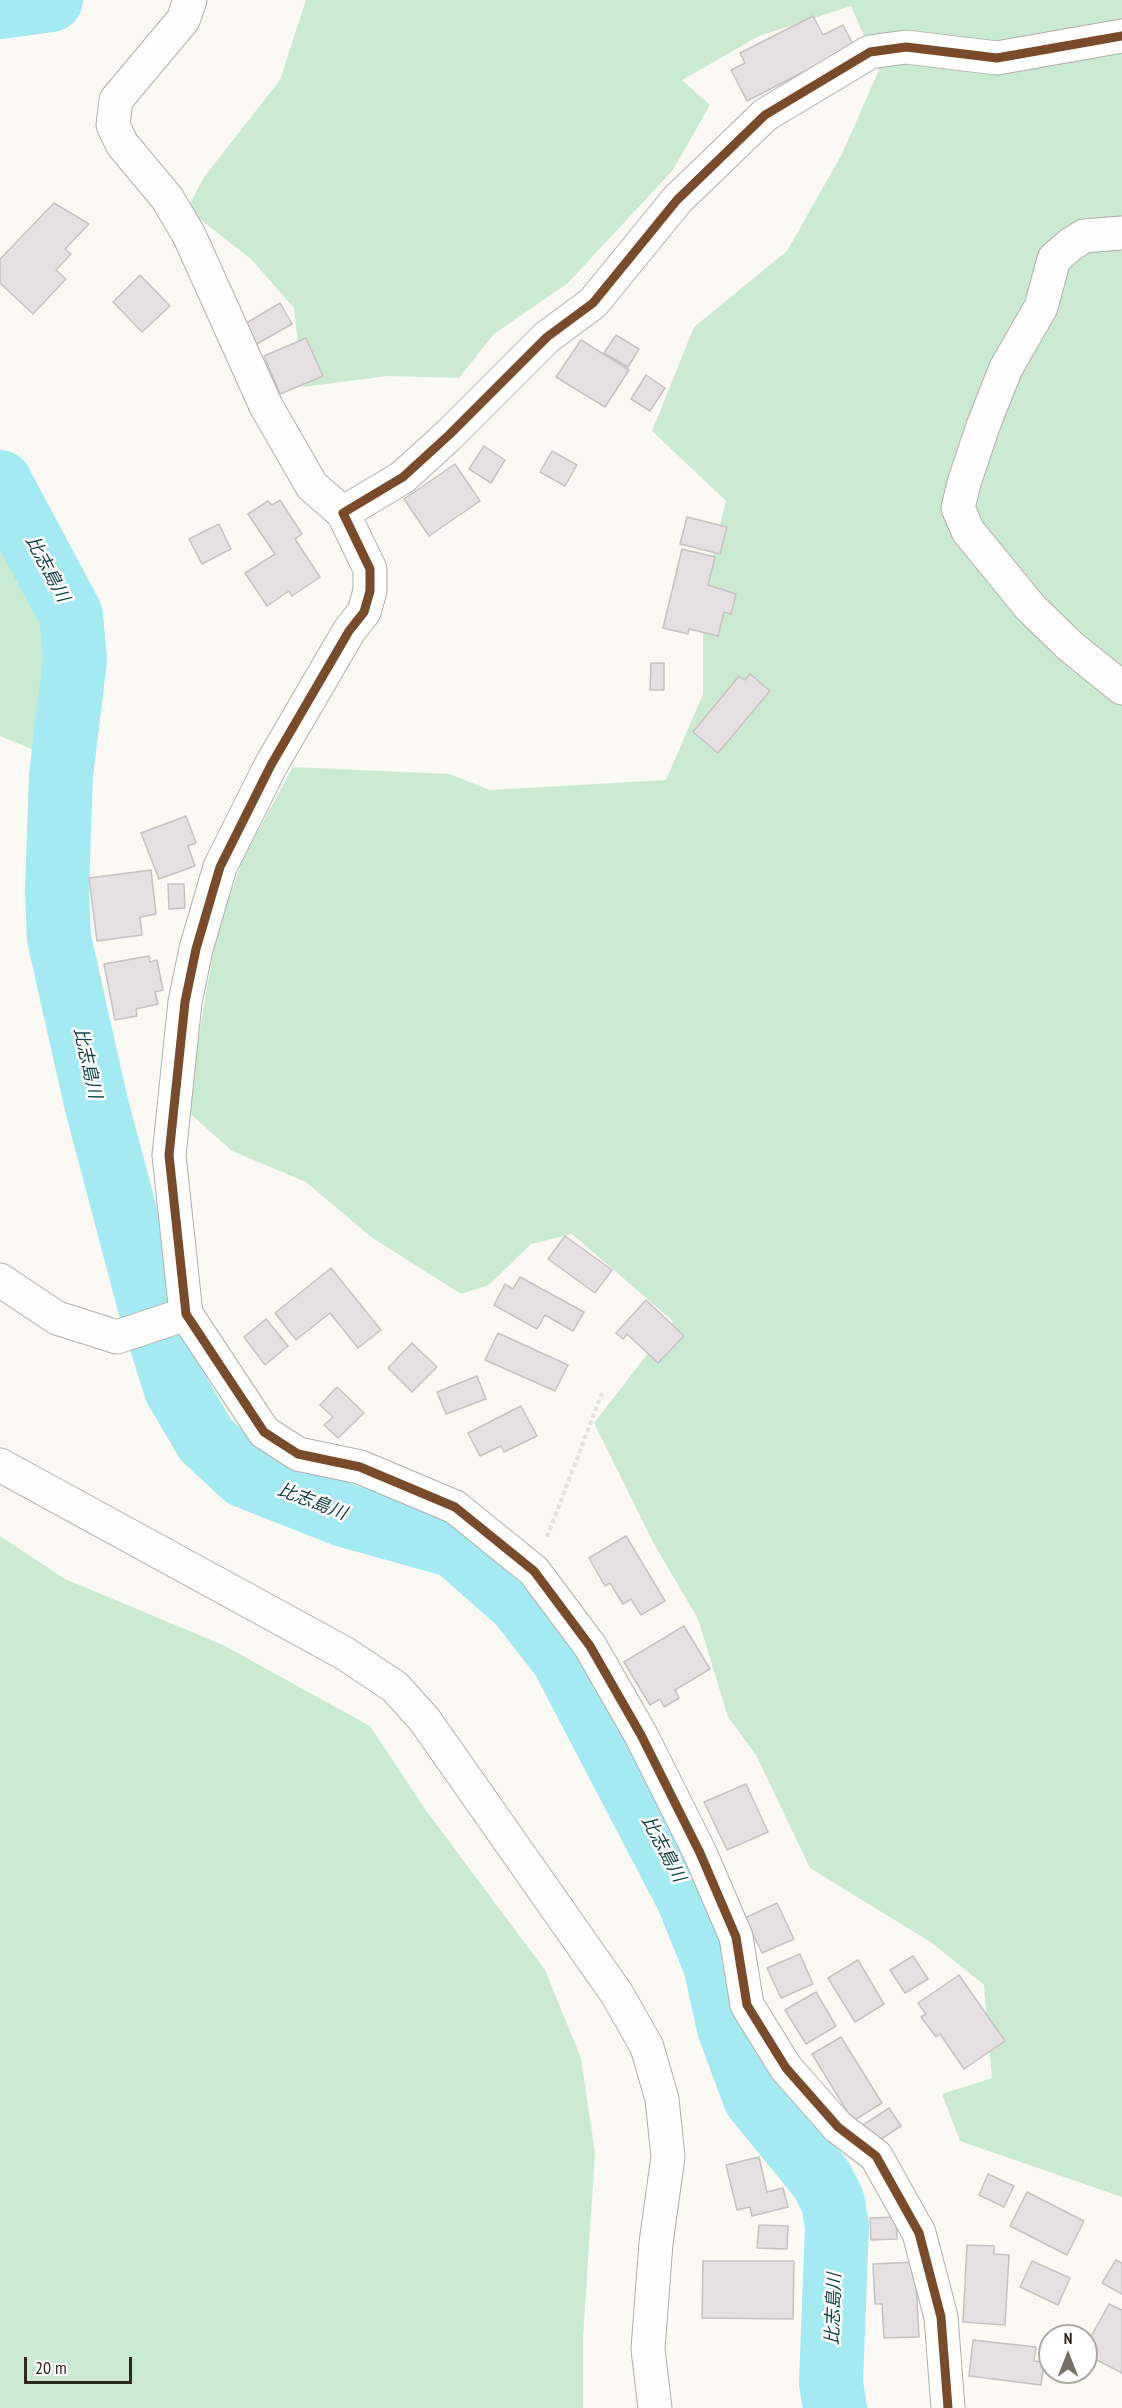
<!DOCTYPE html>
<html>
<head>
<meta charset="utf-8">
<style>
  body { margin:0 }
  #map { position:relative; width:1122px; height:2408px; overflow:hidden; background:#faf9f4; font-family:"PT Sans Narrow",sans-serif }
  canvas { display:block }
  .north { position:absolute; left:1038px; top:2324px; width:60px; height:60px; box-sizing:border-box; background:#fff; border:2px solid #aba9a6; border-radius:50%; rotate:0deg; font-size:16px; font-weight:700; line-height:24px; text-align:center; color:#2d2820 }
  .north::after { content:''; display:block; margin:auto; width:21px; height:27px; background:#75716a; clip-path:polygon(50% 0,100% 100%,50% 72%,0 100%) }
  .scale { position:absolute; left:24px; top:2357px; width:108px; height:27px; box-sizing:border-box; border:3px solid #2d2820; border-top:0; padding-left:8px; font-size:18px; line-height:21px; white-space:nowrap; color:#2d2820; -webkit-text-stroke:4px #fff; paint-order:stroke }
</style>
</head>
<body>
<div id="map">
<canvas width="1122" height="2408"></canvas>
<div class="north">N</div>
<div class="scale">20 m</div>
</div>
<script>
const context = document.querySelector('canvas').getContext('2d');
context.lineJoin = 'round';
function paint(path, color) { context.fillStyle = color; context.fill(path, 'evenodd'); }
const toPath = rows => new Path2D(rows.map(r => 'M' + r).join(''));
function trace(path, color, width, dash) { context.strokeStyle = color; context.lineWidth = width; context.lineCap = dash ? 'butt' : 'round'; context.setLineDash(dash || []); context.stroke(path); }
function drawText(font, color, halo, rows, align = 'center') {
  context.font = font + ' "PT Sans Narrow","Noto Sans JP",sans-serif'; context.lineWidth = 5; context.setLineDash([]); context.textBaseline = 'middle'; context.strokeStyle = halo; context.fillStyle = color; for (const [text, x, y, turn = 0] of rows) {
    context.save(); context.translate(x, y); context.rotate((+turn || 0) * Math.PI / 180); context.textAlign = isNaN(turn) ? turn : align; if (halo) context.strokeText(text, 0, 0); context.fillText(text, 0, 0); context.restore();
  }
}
const green = toPath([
  [306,0,1122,0,1122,2197,960,2141,942,2094,992,2078,984,1985,932,1943,810,1868,756,1755,728,1717,698,1619,654,1544,594,1423,673,1321,572,1234,531,1244,489,1285,461,1294,371,1237,306,1182,232,1151,186,1110,217,930,244,856,293,767,449,774,490,790,666,780,703,694,703,595,726,501,652,431,694,327,787,251,842,154,879,70,851,6,759,36,682,80,710,105,673,170,568,283,494,334,459,378,387,376,303,387,294,308,252,260,187,209,204,177,280,80],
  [0,486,88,635,89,707,60,745,34,750,0,736],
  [0,1536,65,1579,223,1645,370,1726,425,1809,545,1970,581,2058,595,2153,583,2338,583,2408,0,2408]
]);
const river = toPath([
  [0,7,51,0],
  [0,482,71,615,75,660,61,775,57,891,59,938,96,1103,150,1307,176,1389,206,1440,245,1476,344,1515,455,1546,520,1603,562,1657,688,1898,715,1965,729,2028,755,2098,822,2180,833,2202,837,2227,831,2383,835,2408]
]);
const building = toPath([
  [813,16,823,35,843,25,854,46,747,101,731,70,745,63,740,53,813,16],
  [54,203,89,224,65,249,71,254,56,270,66,279,33,314,0,283,0,259,54,203],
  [140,275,170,306,142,332,113,302,140,275],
  [280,303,292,324,255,345,243,325,280,303],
  [616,335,639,349,628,367,604,353,616,335],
  [306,338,323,376,280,394,264,356,306,338],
  [581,340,629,370,605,407,556,377,581,340],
  [646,375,665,388,650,411,631,399,646,375],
  [484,446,505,460,491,483,469,469,484,446],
  [552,451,577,465,565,486,540,472,552,451],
  [455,464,480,501,429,536,404,499,455,464],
  [280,500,302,534,295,539,320,577,292,596,289,591,267,606,245,573,275,554,248,514,268,501,272,505,280,500],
  [687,517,727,527,720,554,680,544,687,517],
  [219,524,231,549,202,564,189,539,219,524],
  [682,549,715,557,708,585,736,594,731,614,724,612,718,636,689,629,688,634,663,628,682,549],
  [651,663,664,663,664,690,650,690,651,663],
  [750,674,770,691,718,753,693,732,739,676,745,680,750,674],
  [186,816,196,843,188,846,195,866,159,879,141,833,186,816],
  [151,870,156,914,140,917,142,935,97,941,89,878,151,870],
  [168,884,184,884,185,908,169,909,168,884],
  [149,956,150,962,157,960,163,990,155,992,158,1004,136,1009,137,1016,115,1020,104,964,149,956],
  [565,1236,612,1270,595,1293,548,1259,565,1236],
  [331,1268,381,1330,358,1348,330,1313,296,1340,275,1313,331,1268],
  [520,1277,584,1312,573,1331,545,1315,537,1329,494,1305,505,1284,513,1289,520,1277],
  [646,1300,684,1336,658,1363,627,1334,623,1339,616,1333,646,1300],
  [266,1319,288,1346,265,1365,244,1337,266,1319],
  [498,1333,568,1365,555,1391,485,1360,498,1333],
  [412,1343,437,1367,412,1392,388,1368,412,1343],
  [477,1376,486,1399,446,1414,437,1392,477,1376],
  [337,1387,364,1413,338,1438,324,1425,333,1417,320,1405,337,1387],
  [521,1406,537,1436,504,1452,501,1446,480,1456,468,1433,521,1406],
  [626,1536,665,1601,641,1615,631,1599,623,1604,610,1583,605,1586,589,1558,626,1536],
  [684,1626,710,1669,675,1690,679,1698,664,1707,660,1699,650,1705,624,1662,684,1626],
  [746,1784,768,1832,727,1850,704,1802,746,1784],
  [777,1903,794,1939,762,1953,745,1918,777,1903],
  [800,1954,813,1984,781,1998,767,1968,800,1954],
  [913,1956,928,1979,905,1993,890,1970,913,1956],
  [858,1960,884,2004,855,2022,828,1978,858,1960],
  [959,1975,1005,2041,964,2069,940,2034,936,2037,921,2017,926,2014,918,2003,959,1975],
  [816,1992,836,2026,806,2044,785,2010,816,1992],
  [841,2037,882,2103,853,2121,812,2054,841,2037],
  [889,2108,901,2126,875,2143,863,2125,889,2108],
  [759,2157,767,2192,783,2188,788,2207,752,2216,750,2207,737,2210,726,2165,759,2157],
  [988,2174,1014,2186,1004,2207,979,2195,988,2174],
  [1027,2192,1084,2221,1067,2255,1010,2226,1027,2192],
  [896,2217,897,2239,871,2240,870,2218,896,2217],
  [759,2225,788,2226,787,2249,757,2248,759,2225],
  [967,2245,994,2246,994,2254,1009,2255,1005,2325,963,2322,967,2245],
  [1116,2260,1122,2263,1122,2294,1102,2283,1116,2260],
  [703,2261,794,2261,793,2319,702,2318,703,2261],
  [1032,2261,1070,2278,1058,2305,1020,2287,1032,2261],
  [915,2262,919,2337,884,2338,882,2304,875,2304,873,2264,915,2262],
  [1109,2304,1122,2310,1122,2373,1091,2357,1095,2349,1087,2344,1109,2304],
  [973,2340,1036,2347,1034,2361,1044,2362,1041,2385,969,2376,973,2340]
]);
const path = toPath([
  [547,1537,602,1393]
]);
const minor = toPath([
  [190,0,183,20,116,100,113,125,122,144,167,198,189,235,266,406,312,486,343,513],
  [1122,233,1084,236,1070,245,1054,259,1041,307,1006,368,983,426,964,483,958,508,968,531,1030,607,1070,646,1122,688],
  [0,1280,57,1318,117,1337,186,1314],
  [948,2408,941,2317,919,2233,876,2156,838,2127,786,2068,747,2005,736,1937,700,1853,641,1735,590,1646,534,1571,455,1507,360,1467,298,1454,264,1432,186,1314,169,1155,185,1002,196,949,220,867,271,765,349,631,364,612,370,591,370,569,343,513,403,477,449,435,547,337,593,303,677,200,765,115,870,52,906,47,997,58,1122,36]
]);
const tertiary = toPath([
  [0,1465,344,1653,395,1687,424,1719,617,1994,647,2047,662,2099,668,2157,656,2243,648,2349,655,2408]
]);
const bus1 = toPath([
  [948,2408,941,2317,919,2233,876,2156,838,2127,786,2068,747,2005,736,1937,700,1853,641,1735,590,1646,534,1571,455,1507,360,1467,298,1454,264,1432,186,1314,169,1155,185,1002,196,949,220,867,271,765,349,631,364,612,370,591,370,569,343,513,403,477,449,435,547,337,593,303,677,200,765,115,870,52,906,47,997,58,1122,36]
]);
const waterNames = [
  ["比志島川",47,569,62],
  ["比志島川",87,1063,77],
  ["比志島川",312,1502,21],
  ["比志島川",663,1849,62],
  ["比志島川",834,2309,-88]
];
paint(green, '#caebd2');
trace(river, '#a3eaf3', 64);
paint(building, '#e5e0e1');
trace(building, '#c6c2c2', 1.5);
trace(minor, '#b0aea8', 35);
trace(tertiary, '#b0aea8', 35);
trace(path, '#e3e2e0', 4, [4.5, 3]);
trace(minor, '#fefefd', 33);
trace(tertiary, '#fefefd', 33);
trace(bus1, '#7a4b2a', 9);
drawText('italic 18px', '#104046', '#fff', waterNames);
</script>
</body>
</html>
